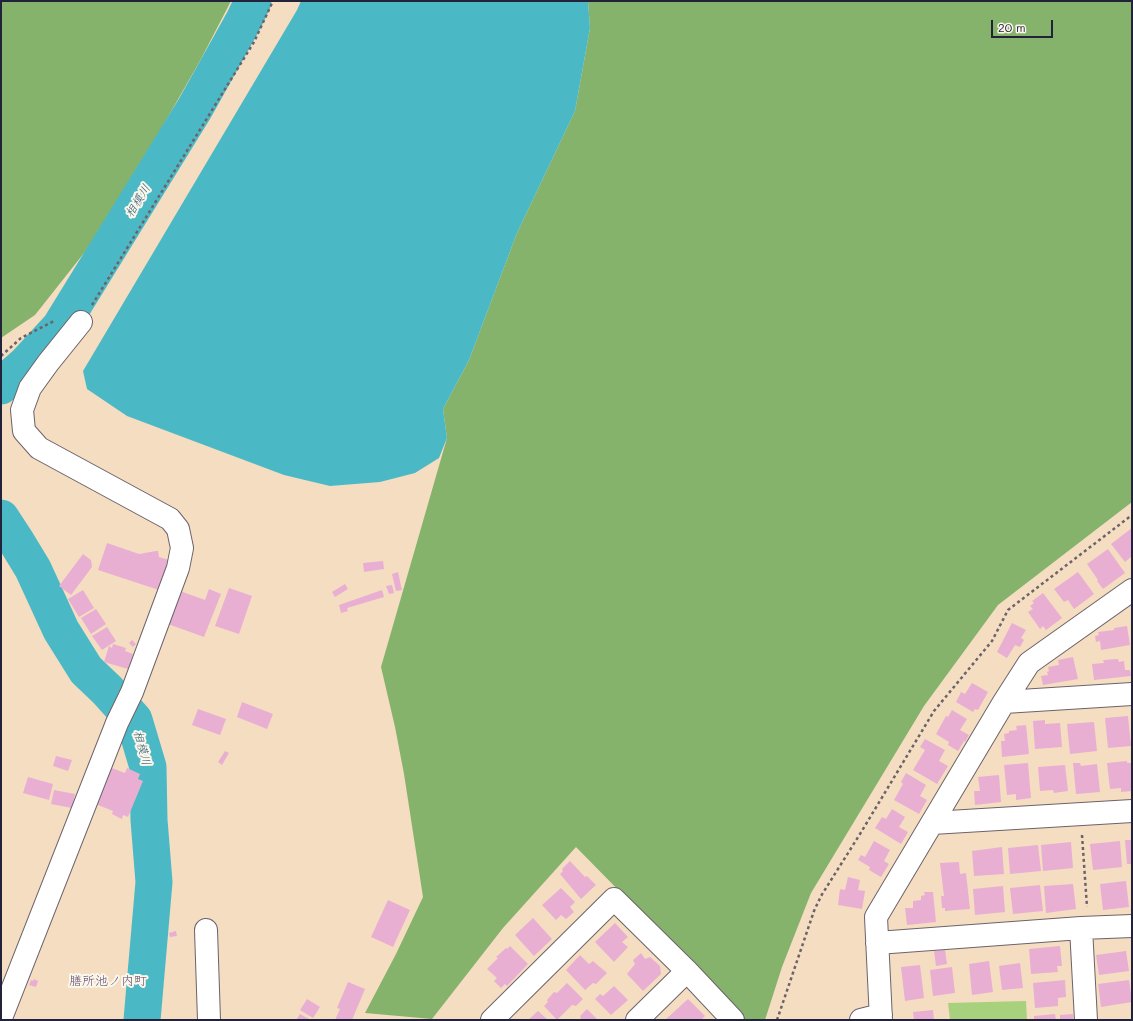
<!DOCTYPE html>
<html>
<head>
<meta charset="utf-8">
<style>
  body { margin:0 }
  #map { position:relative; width:1133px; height:1021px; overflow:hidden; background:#f5ddc1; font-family:Mali,sans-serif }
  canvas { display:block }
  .frame { position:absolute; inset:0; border:2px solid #22223b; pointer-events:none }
  .scale { position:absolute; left:991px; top:20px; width:62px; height:18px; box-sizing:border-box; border:2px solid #22223b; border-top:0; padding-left:5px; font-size:12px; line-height:14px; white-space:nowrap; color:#22223b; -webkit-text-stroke:3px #fbf7ec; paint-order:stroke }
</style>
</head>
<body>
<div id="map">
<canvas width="1133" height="1021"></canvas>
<div class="frame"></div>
<div class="scale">20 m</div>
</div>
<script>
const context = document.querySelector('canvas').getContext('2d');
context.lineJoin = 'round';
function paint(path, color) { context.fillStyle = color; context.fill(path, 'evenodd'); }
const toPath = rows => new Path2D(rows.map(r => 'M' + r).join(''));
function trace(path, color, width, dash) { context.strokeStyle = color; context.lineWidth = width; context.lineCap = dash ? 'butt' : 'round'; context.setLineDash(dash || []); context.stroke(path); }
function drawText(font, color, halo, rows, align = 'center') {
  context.font = font + ' Mali,"Klee One",sans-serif'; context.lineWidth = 4; context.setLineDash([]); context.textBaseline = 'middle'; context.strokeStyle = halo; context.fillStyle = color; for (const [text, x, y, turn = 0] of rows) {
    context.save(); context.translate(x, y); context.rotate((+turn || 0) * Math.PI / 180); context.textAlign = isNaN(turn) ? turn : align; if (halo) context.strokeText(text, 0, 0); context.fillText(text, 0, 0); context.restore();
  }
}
const green = toPath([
  [1026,1001,1027,1020,950,1020,948,1003]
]);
const forest = toPath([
  [1,1,231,1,201,59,107,224,35,315,1,338],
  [588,1,1132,1,1132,502,998,605,924,706,811,893,782,967,765,1020,746,1020,576,847,503,928,432,1019,365,1013,396,954,423,897,404,774,395,727,381,667,447,438,443,409,469,360,517,233,575,111,590,28]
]);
const water = toPath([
  [301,1,588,1,590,28,575,111,517,233,469,360,443,409,447,438,439,458,415,473,380,482,330,486,284,475,127,416,87,389,83,371,297,10]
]);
const river = toPath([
  [1,386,27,363,60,327,195,108,244,20,253,1],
  [1,518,16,541,33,569,61,630,86,670,107,690,134,720,148,767,149,820,154,882,142,1020]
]);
const building = toPath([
  [1132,528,1132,556,1125,562,1111,544],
  [107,543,139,554,156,551,158,551,159,557,169,560,159,590,98,570],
  [1108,549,1125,573,1103,589,1097,581,1098,580,1087,564],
  [83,554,91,560,92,567,71,595,59,586],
  [383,561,384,569,364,572,363,563],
  [398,572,402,590,396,591,392,574],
  [1078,572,1094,594,1074,609,1068,600,1064,602,1054,589],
  [345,584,348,589,335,597,332,592],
  [392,585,394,593,389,594,386,586],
  [229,588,252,596,239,634,215,626],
  [209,589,221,594,204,637,168,624,180,591,205,600],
  [83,590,94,608,79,617,68,599],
  [382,590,384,597,347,608,348,611,341,613,339,605],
  [1043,593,1062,618,1046,630,1043,626,1040,629,1028,612,1033,609,1030,606,1034,603,1032,601],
  [96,609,106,624,91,634,81,618],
  [1012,623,1026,630,1021,638,1024,640,1020,647,1015,645,1007,658,997,652],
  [1127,626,1130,645,1101,650,1100,641,1096,642,1095,636,1099,635,1098,632,1114,630,1114,628],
  [107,627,116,641,102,650,92,636],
  [132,640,136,644,133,647,129,643],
  [113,644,126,648,125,651,133,654,128,669,104,662,109,646,112,648],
  [1073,657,1078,679,1043,685,1041,676,1048,675,1047,672,1049,671,1048,667,1059,665,1058,660],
  [1118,659,1119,662,1124,661,1125,670,1130,670,1131,676,1094,680,1092,664,1104,663,1103,660],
  [972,683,988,692,978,710,975,709,973,712,956,702,961,692,965,694],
  [242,702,273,714,267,729,237,717],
  [198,709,226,719,220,735,192,725],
  [952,710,967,719,960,730,969,735,965,742,964,741,958,751,948,745,949,742,936,734,946,716,948,717],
  [1128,716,1131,746,1108,748,1105,718],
  [1045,720,1045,724,1060,723,1062,747,1035,749,1033,721],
  [1094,722,1097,751,1070,754,1067,724],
  [1026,725,1029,754,1002,757,1001,741,1005,741,1004,734,1009,733,1009,731,1017,730,1016,726],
  [925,739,945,750,939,761,948,766,937,784,913,770,925,750,920,747],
  [225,751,229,753,222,765,218,762],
  [56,756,72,760,68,771,53,766],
  [1127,761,1127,763,1132,763,1132,791,1121,792,1121,788,1110,789,1107,763],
  [1028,763,1031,798,1016,800,1016,794,1007,795,1004,765],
  [1073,763,1080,763,1081,766,1097,764,1100,792,1076,794],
  [1065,765,1068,791,1054,793,1053,790,1040,791,1038,767],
  [109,767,125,773,127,768,140,774,138,779,143,781,128,817,123,815,122,819,112,814,113,811,93,803],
  [906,773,926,785,920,796,927,800,919,814,894,800,903,784,901,782],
  [999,775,1001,802,975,805,974,791,980,791,978,777],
  [28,777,53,784,49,800,23,793],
  [54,790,75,794,72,808,51,804],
  [892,809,905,817,899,827,908,832,901,844,875,828,882,817,886,819],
  [1125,840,1132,840,1132,864,1127,864],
  [874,841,890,850,884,861,889,864,881,877,869,870,870,867,858,860,861,855,865,857],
  [1120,841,1122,867,1093,870,1090,844],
  [1071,842,1073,868,1043,871,1041,845],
  [1038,845,1041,871,1010,874,1008,848],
  [1002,847,1004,874,974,876,972,851],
  [570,861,585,877,587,876,596,885,581,899,560,874,563,871,562,869],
  [959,862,960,874,966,873,970,909,945,911,945,908,942,908,941,896,944,896,940,863],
  [848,877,860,880,858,890,865,891,862,909,838,905,840,889,845,890],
  [1126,881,1129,907,1103,910,1100,884],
  [1073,884,1076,909,1046,913,1044,886],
  [1040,885,1043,911,1013,914,1010,888],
  [1003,886,1005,912,975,915,973,889],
  [561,888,575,902,570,907,574,912,566,919,561,915,556,920,542,905],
  [924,892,933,892,936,922,907,925,905,908,913,908,913,901,921,900,921,896,925,895],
  [388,900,410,910,393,947,371,937],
  [533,918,552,939,534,956,515,935],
  [615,923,628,937,622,942,628,947,614,962,595,942],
  [176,931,177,936,170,937,169,933],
  [510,946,528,964,507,986,505,984,501,988,494,981,497,978,487,969,498,958,496,957,506,948,507,949],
  [1060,946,1062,966,1057,966,1058,972,1031,974,1029,949],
  [945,950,947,964,936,966,934,951],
  [1126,951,1129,971,1099,975,1096,955],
  [641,953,645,959,650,957,660,966,661,974,643,991,627,974,635,964,633,960],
  [580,955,589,964,593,961,607,973,596,984,593,983,585,990,566,970],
  [989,961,993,992,972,995,969,964],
  [1020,963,1023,988,1002,990,999,966],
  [920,965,924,998,905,1001,901,967],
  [952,967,955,993,933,996,930,970],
  [34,979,38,981,36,987,29,985,31,980,33,981],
  [1065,980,1066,997,1058,998,1058,1006,1035,1008,1033,983],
  [1129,980,1132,1002,1101,1007,1098,984],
  [348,982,365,989,352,1020,335,1020,340,1009,337,1008],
  [567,983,583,999,576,1006,572,1005,557,1020,544,1006,548,1002,547,1000,554,992,557,993],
  [614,986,628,1000,611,1015,595,999,600,994,603,996],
  [307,999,320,1007,313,1018,300,1010],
  [688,999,705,1016,701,1020,665,1020],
  [587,1009,598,1020,579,1020,581,1018,580,1016],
  [933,1010,934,1020,914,1020,913,1012],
  [538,1011,548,1020,528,1020],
  [300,1014,311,1020,296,1020],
  [1055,1014,1056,1020,1034,1020,1034,1016],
  [1073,1014,1073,1020,1060,1020,1060,1015]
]);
const path = toPath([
  [92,305,254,42,273,1],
  [1,356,21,338,54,321],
  [1082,835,1087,907],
  [777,1020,814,911,821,896,860,834,934,711,992,641,1008,610,1132,515]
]);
const street = toPath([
  [1004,702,1132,694],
  [932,823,1132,811],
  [1081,928,1086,1020],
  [206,930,209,1020],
  [877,943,1081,928,1132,926],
  [1,1018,117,723,132,692,178,568,182,548,178,529,170,519,39,448,24,431,22,410,30,388,48,363,81,322],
  [492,1020,614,899,687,971,733,1020],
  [637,1020,687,971],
  [861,1020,881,1015],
  [881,1020,876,917,1004,702,1029,663,1132,590]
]);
const waterNames = [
  ["相模川",138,201,-58],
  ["相模川",142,748,75]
];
const quarterNames = [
  ["膳所池ノ内町",108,981]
];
paint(green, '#a8d17d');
paint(forest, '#86b36c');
paint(water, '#4bb9c5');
trace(river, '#4bb9c5', 37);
paint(building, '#e8afd3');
trace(street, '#6c636a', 24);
trace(path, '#6c636a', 2.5, [3, 3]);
trace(street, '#fff', 22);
drawText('italic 12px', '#325e72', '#fbf7ec', waterNames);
drawText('13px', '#675370', '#fbf7ec', quarterNames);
</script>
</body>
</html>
